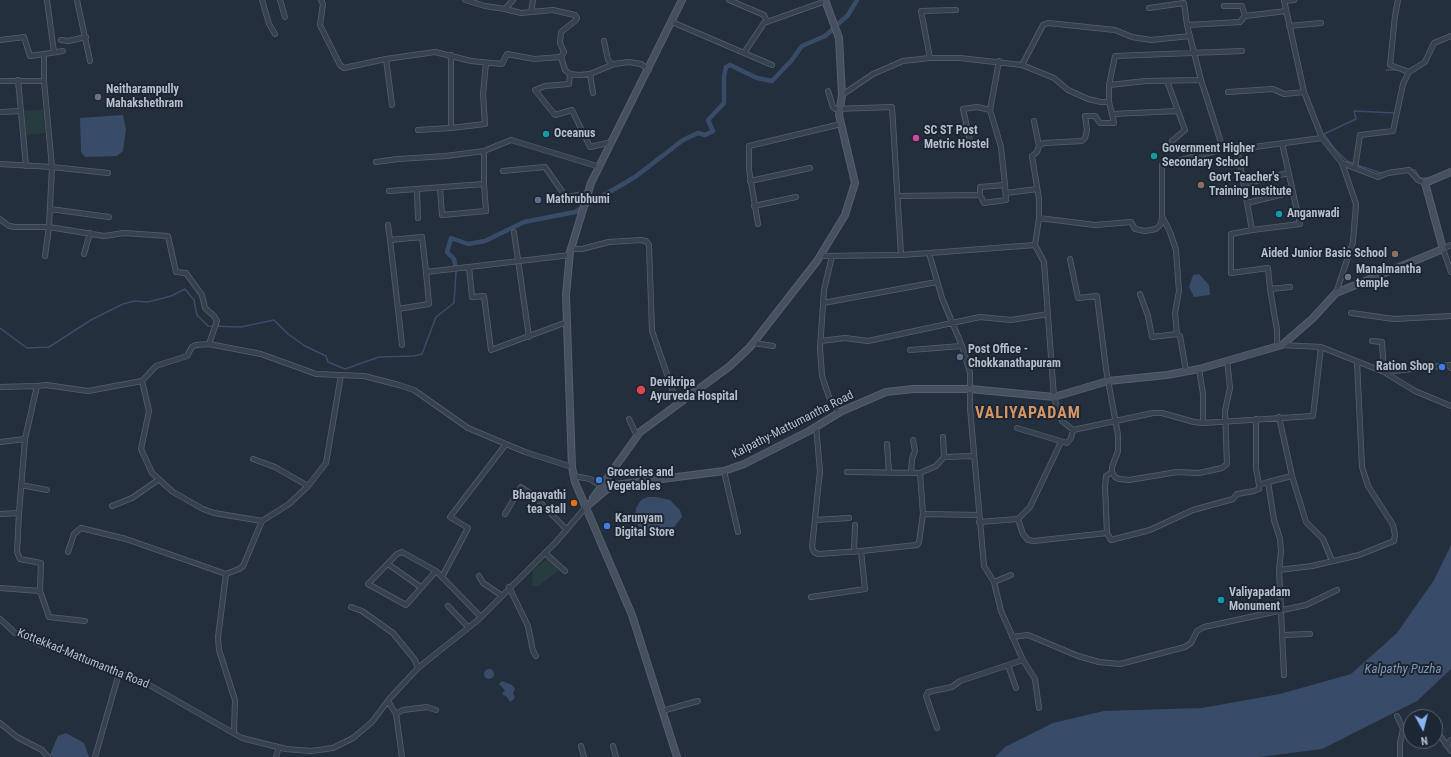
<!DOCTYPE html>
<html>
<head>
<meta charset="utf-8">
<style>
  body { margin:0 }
  #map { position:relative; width:1451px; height:757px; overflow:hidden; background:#242f3e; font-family:"Roboto Condensed",sans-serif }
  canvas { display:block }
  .north { position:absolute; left:1403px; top:709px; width:40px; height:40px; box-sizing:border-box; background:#1d2633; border:1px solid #59626f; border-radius:50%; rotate:173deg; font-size:11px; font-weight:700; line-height:16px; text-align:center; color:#b4bcc9 }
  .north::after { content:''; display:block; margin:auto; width:14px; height:18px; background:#8ab4f8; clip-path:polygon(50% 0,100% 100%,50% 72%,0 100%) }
</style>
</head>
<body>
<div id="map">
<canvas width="1451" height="757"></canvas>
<div class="north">N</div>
</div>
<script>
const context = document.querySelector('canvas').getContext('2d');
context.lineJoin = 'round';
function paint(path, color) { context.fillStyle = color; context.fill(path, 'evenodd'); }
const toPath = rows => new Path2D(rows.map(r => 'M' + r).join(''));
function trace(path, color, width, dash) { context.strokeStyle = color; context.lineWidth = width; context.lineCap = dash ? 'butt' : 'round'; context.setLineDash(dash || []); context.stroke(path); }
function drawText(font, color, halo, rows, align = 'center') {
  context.font = font + ' "Roboto Condensed",sans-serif'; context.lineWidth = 4; context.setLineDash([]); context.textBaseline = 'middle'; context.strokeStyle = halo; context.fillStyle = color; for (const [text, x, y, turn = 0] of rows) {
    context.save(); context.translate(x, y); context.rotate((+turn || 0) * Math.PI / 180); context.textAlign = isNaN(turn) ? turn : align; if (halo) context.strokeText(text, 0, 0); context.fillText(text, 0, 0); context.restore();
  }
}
const green = toPath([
  [43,109,45,133,26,135,24,111],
  [548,558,556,565,558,571,538,586,532,586,533,570]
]);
const water = toPath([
  [123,115,126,129,123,151,117,156,85,157,81,152,80,118],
  [1199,274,1209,285,1210,295,1194,297,1189,287,1193,275],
  [648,497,656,497,670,500,680,510,682,517,675,526,666,534,658,538,647,535,640,529,635,519,636,508,641,500],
  [1451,545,1451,669,1417,701,1322,749,1259,757,995,757,1005,747,1053,723,1104,711,1202,708,1280,694,1351,674,1397,633,1434,580],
  '484 674a5 5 0 1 1 10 0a5 5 0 1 1-10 0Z',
  [502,681,512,685,515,689,513,693,515,697,513,700,510,702,507,697,502,694,505,690,499,684],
  [66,733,84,743,89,757,53,757,50,755,58,736]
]);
const stream = toPath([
  [1386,70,1398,70],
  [1354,163,1347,161,1334,148,1324,134,1356,119,1354,111,1395,113],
  [1357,165,1381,173,1386,172],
  [1409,169,1415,170,1420,178,1429,178],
  [1392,170,1402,169],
  [1434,176,1451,169],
  [0,328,27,348,49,347,91,320,123,304,134,301,148,302,171,296,185,289,194,300,197,315,208,326,241,327,274,320,288,334,305,346,326,356,328,362,345,369,379,357,414,356,422,354,436,317,454,303,456,272]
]);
const canal = toPath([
  [838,24,848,15,857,0],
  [455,265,454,259,447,252,451,238,468,244,485,241,524,222,575,212,635,177,683,140,698,133,705,135,713,131,708,120,724,103,724,76,726,67,730,65,757,78,772,81,791,61,802,46,825,36,832,30]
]);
const street = toPath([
  [47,0,54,52],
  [77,0,90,61],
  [262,0,269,24,275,34],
  [280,0,285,17],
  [321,0,323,4,320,25,340,65,344,68,386,59,435,52,471,61,502,64,507,54,534,59,561,57,565,70,570,74,579,75,590,74,614,64,629,62,641,64,649,70],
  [465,0,485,6,505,9],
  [513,0,505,9,521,13,553,10,575,15,577,18,575,21,561,32,560,43,564,52,561,57],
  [729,0,764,15,767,22],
  [1284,0,1304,92,1322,138,1342,163,1378,177,1388,173,1409,170,1418,180,1425,183],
  [1398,0,1395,16,1390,65,1409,72],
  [1284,1,1294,0],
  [1224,6,1242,6,1245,16],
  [1149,8,1184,3,1187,25,1201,80,1223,149],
  [531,12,533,0],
  [672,22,772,65],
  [1187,25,1240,22,1245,16,1286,11],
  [1289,26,1321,23],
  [0,40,24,37,30,56,44,54,44,81],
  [61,40,68,41,86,37],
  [604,41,608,60,613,65],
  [744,53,764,23,826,1],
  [44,54,63,51],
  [451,55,451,128,485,124,483,94,486,63],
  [930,58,921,11,956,10],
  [386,59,392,105],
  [1022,65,1043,25,1048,23,1115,30,1132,37,1151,40,1190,36],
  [570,74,569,84,545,86,535,90,555,115,572,110,590,147,612,142],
  [590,74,593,93],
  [18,80,26,166],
  [0,81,44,81,52,167,49,227,104,236,124,233,168,236,176,272,186,273,202,295,205,308,214,316,217,321,209,344],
  [1167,81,1185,130,1172,141],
  [1109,85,1115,56,1242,51],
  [828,91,833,107,835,109,892,107,901,255,929,253,942,298,962,346,970,373,970,408,984,566,994,582,1001,611,1023,660,960,681,952,687,928,692,926,696,937,728],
  [1228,92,1273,89,1284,94,1304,92],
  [842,95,873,74,903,61,930,58,960,58,1022,65,1054,78,1068,90,1088,99,1101,102,1109,102,1109,85,1146,81,1201,80],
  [1109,102,1112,114,1178,111],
  [990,110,1001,147,1005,185],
  [0,112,21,111],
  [418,130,451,128],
  [970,141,963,109,977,107,990,110,999,61],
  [1039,146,1044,143,1082,141,1085,138,1087,130,1085,116,1095,116,1100,123,1114,123,1112,114],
  [1237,148,1252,230,1300,224,1282,143],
  [376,162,398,159,446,156,484,151,511,140,600,167],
  [0,164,52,167,108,173],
  [1355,168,1360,135,1393,131,1403,84,1409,72,1425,62,1434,43,1451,36],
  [503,171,545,167,566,197],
  [750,181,810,168],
  [1244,184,1288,173],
  [440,188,442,215,486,211,484,184],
  [417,190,418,218],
  [389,191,484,184,484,151],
  [1006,193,1037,189],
  [898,196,980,195,980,187,1005,185,1006,200,984,203,980,195],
  [548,201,588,193],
  [1247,203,1292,192],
  [754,206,796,197],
  [50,209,109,217],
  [1162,216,1170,232,1176,250,1179,291,1175,313,1177,334,1180,336,1186,371],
  [1039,218,1095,225,1131,222,1135,229,1145,231,1156,229,1161,224,1162,216,1162,165,1223,149,1254,147,1322,138],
  [0,219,9,226,15,227,49,227,45,256],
  [758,224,749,170,749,146,841,124],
  [388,225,390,240],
  [1252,230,1231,234,1231,273,1268,268,1270,289,1277,330,1277,346],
  [514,232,529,337],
  [1035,245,1044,262,1054,397,1062,421,1073,430],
  [1451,245,1443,249,1451,272],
  [571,249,582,249,609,242,641,240,646,241,649,245,652,331,677,403],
  [929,253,1035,245,1039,218,1039,199,1032,156,1037,152,1039,146,1034,121],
  [84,254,90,233],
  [820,256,901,255],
  [832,256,824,290,820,348,822,376,829,397,839,413],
  [1070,259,1078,298,1097,296,1106,369,1118,435,1118,451,1112,467,1112,472,1115,477,1119,479,1129,480,1177,472,1199,473,1222,468,1227,464,1225,411,1230,388,1227,360],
  [426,272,422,237,390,240,398,309,429,304,426,272,469,267],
  [1270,289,1290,287],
  [1336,293,1353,242,1356,204,1342,163],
  [1140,294,1148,316,1152,337,1177,334],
  [823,303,937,282],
  [398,309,402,345],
  [1351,313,1394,319,1451,316],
  [567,322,491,350,484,296,472,297,469,267,570,255],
  [821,341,845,338,868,341,980,317,1011,320,1048,314],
  [1372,341,1382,342,1384,372,1415,391,1451,406],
  [754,343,773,346],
  [1282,345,1321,347,1384,372,1450,365,1451,368],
  [910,350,962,346],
  [1199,369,1203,394,1203,423],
  [142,381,149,411,141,449,152,473,173,492,203,509,214,513,262,521],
  [0,387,37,386],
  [1279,417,1292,476,1268,482,1274,520,1280,539,1281,551,1279,570,1312,566,1359,555,1394,541,1395,535,1393,525,1368,486,1362,467,1357,362],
  [629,419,637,436],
  [1256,419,1256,468,1259,485,1268,482],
  [816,426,820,471,812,547,814,552,818,554,861,551,917,545,919,542,923,514,978,515],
  [1017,428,1067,443,1071,438,1073,430,1153,413,1162,413,1194,422,1203,423,1313,416,1321,347],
  [943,437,944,457,973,456],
  [0,442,25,439],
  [887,444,889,473],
  [253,459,275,467,308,486],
  [724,471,738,532],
  [847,472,920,473,923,514],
  [911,473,912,459,915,451,913,440],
  [920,473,936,466,944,457],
  [574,476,590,479,601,486],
  [1292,476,1306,522,1323,539,1332,561],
  [21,485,47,490],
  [112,506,132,498,158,480],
  [19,513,17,552,20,559,41,563,40,591,49,617,85,621],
  [0,514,19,513,25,439,37,386,46,385,88,391,142,381,156,366,187,356,192,347,196,345,209,344,261,354,316,374,364,376,399,385,414,390,468,428,525,452,572,467],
  [505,514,521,487,534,496,566,529],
  [1018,519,1030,507,1061,442],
  [815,520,849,518],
  [979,522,1018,519,1023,534,1028,540,1034,541,1107,533,1111,540,1115,539,1150,530,1193,510,1233,499,1237,494,1254,491,1259,489,1259,485],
  [1107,533,1105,487,1106,476,1112,472],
  [68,552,74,534,81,528,126,539,226,574,239,569,243,566,262,521,289,504,308,486,326,463,341,375],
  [854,552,855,525],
  [545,553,565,571],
  [388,564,419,586],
  [1279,570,1284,675],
  [436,571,406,605,368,584,397,554,402,552,436,571,438,573,481,617],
  [226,574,218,637,219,650,235,700,234,733],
  [479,576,483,583,501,595],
  [442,577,468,528,450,517,506,444],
  [994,582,1011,575],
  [509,587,528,626,533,651,536,656],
  [0,588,40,591],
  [811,597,865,589,861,551],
  [448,606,468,627],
  [351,607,362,611,393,633,415,660,418,668],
  [0,619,15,633,42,645,84,658,151,686,242,738,286,749,311,751,333,748,353,738,372,722,390,698,418,668,478,620,556,542,586,507],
  [1283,635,1310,634],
  [1012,637,1028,635,1078,656,1099,662,1120,664,1185,647,1191,643,1197,631,1204,627,1306,605,1337,590],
  [1023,660,1035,679,1039,708],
  [1008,665,1016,688],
  [388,701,396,714,403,710,427,707,436,710],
  [662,711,698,701],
  [396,714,402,757],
  [1397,716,1403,729,1400,743,1400,757],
  [0,723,17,737,42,750,48,757],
  [1438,733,1451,751],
  [1446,745,1451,740],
  [581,746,584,757],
  [613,746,616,757],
  [95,757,119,673],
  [276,757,279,747]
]);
const secondary = toPath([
  [593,498,640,432,730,366,750,347,817,261,845,215,855,183,839,115,842,95,839,38,825,0],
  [586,507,606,490,615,485,724,471,744,464,809,431,842,411,886,392,913,389,970,389,1054,397,1108,381,1167,375,1199,369,1282,345,1312,319,1336,293,1443,249,1425,183,1451,172],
  [677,757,632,615,575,482,572,467,566,295,570,252,591,183,682,0]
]);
const markers = [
  [98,97,4,"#6b7280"],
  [546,134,4,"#0f9aa8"],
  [916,138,4,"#d1479c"],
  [1154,156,4,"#0f9aa8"],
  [1201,185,4,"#8d6e63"],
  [538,200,4,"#5c6f8a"],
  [1279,214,4,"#0f9aa8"],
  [1395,254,4,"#8d6e63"],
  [1348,277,4,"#6b7280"],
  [960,357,4,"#5c6f8a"],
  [1442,367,4,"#3f7fe0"],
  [641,390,5,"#e0444e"],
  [599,480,4,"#3f7fe0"],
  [574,503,4,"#e8710a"],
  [607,526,4,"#3f7fe0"],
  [1221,600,4,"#0f9aa8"]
];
const poiNames = [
  ["Neitharampully",106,90],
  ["Mahakshethram",106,104],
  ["SC ST Post",924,131],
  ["Metric Hostel",924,145],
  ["Oceanus",554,134],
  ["Government Higher",1162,149],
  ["Secondary School",1162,163],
  ["Govt Teacher's",1209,178],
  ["Training Institute",1209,192],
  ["Mathrubhumi",546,200],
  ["Anganwadi",1287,214],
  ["Aided Junior Basic School",1387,254,"right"],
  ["Manalmantha",1356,270],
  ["temple",1356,284],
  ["Post Office -",968,350],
  ["Chokkanathapuram",968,364],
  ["Ration Shop",1434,367,"right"],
  ["Devikripa",650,383],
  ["Ayurveda Hospital",650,397],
  ["Groceries and",607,473],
  ["Vegetables",607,487],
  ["Bhagavathi",566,496,"right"],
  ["tea stall",566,510,"right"],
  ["Karunyam",615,519],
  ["Digital Store",615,533],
  ["Valiyapadam",1229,593],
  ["Monument",1229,607]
];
const streetNames = [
  ["Kalpathy-Mattumantha Road",793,425,-27],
  ["Kottekkad-Mattumantha Road",83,659,22]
];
const waterNames = [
  ["Kalpathy Puzha",1403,670]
];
const districtNames = [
  ["VALIYAPADAM",1028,414]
];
paint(green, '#263c3f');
paint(water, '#394c67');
trace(stream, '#394c67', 1.5);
trace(canal, '#394c67', 4.5);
trace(street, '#565f6c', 6);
trace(secondary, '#565f6c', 8);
trace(street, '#38414e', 4.5);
trace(secondary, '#465061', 6);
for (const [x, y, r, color] of markers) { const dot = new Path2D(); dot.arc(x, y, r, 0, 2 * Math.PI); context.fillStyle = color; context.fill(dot); trace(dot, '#1d2633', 1.5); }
drawText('bold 12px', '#b4bcc9', '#1d2633', poiNames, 'left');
drawText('12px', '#b4bcc9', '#1d2633', streetNames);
drawText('italic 13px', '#7c92b1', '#1d2633', waterNames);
context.letterSpacing = '1px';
drawText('bold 16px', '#d59563', '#1d2633', districtNames);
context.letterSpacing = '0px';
</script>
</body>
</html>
